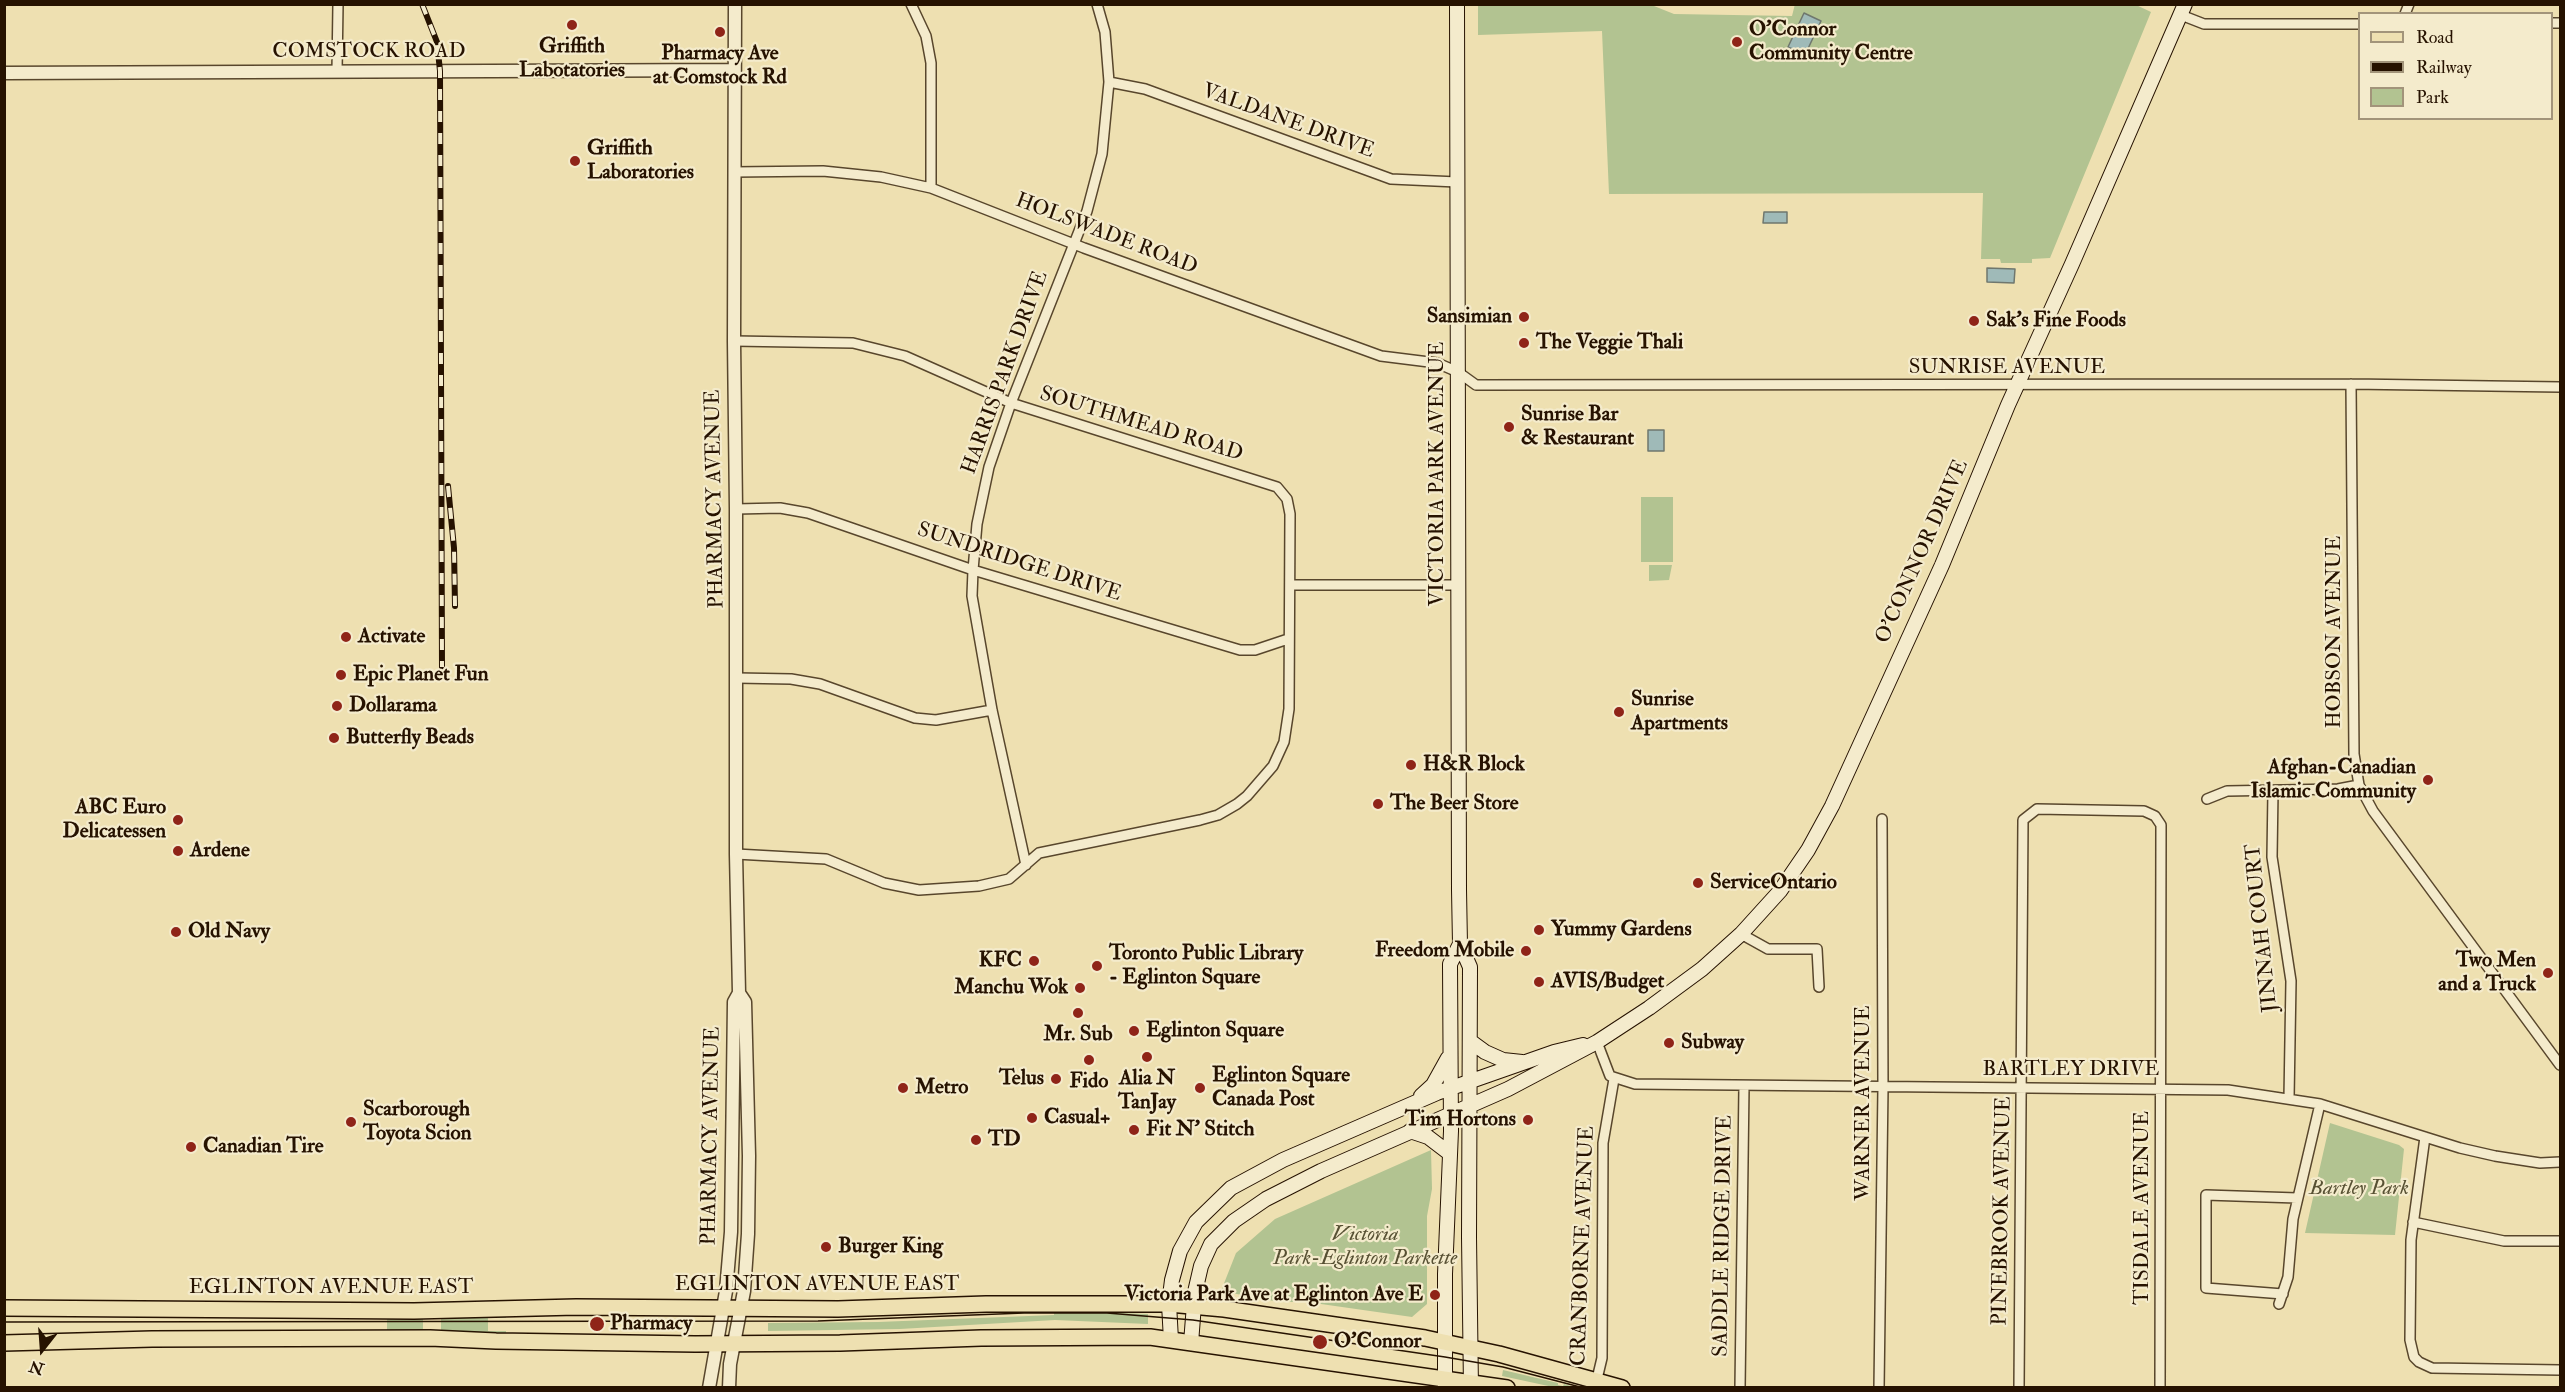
<!DOCTYPE html>
<html>
<head>
<meta charset="utf-8">
<style>
  body { margin:0 }
  #map { position:relative; width:2565px; height:1392px; overflow:hidden; background:#eee0b1; font-family:"IM FELL Double Pica",serif }
  canvas { display:block }
  .frame { position:absolute; inset:0; border:6px solid #261200; pointer-events:none }
  .legend { position:absolute; left:2358px; top:12px; width:195px; height:108px; box-sizing:border-box; background:#f4ebcc; border:2px solid #a2947a; margin:0; padding:8px 10px; list-style:none; font-size:18px; color:#261200 }
  .legend li { display:flex; align-items:center; gap:12px; height:30px }
  .legend b { width:30px; border:2px solid #a2947a }
  .north { position:absolute; left:12px; top:1320px; width:60px; height:60px; -webkit-text-stroke:4px #f4ebcc; paint-order:stroke; rotate:197deg; font-size:16px; font-weight:700; line-height:24px; text-align:center; color:#261200 }
  .north::after { content:''; display:block; margin:auto; width:21px; height:27px; background:#261200; clip-path:polygon(50% 0,100% 100%,50% 72%,0 100%) }
</style>
</head>
<body>
<div id="map">
<canvas width="2565" height="1392"></canvas>
<div class="frame"></div>
<ul class="legend">
<li><b style="height:8px;background:#eee0b1"></b>Road</li>
<li><b style="height:8px;background:#261200"></b>Railway</li>
<li><b style="height:16px;background:#b2c391"></b>Park</li>
</ul>
<div class="north">N</div>
</div>
<script>
const context = document.querySelector('canvas').getContext('2d');
context.lineJoin = 'round';
function paint(path, color) { context.fillStyle = color; context.fill(path, 'evenodd'); }
const toPath = rows => new Path2D(rows.map(r => 'M' + r).join(''));
function trace(path, color, width, dash) { context.strokeStyle = color; context.lineWidth = width; context.lineCap = dash ? 'butt' : 'round'; context.setLineDash(dash || []); context.stroke(path); }
function drawText(font, color, halo, rows, align = 'center') {
  context.font = font + ' "IM FELL Double Pica",serif'; context.lineWidth = 4.5; context.setLineDash([]); context.textBaseline = 'middle'; context.strokeStyle = halo; context.fillStyle = color; for (const [text, x, y, turn = 0] of rows) {
    context.save(); context.translate(x, y); context.rotate((+turn || 0) * Math.PI / 180); context.textAlign = isNaN(turn) ? turn : align; if (halo) context.strokeText(text, 0, 0); context.fillText(text, 0, 0); context.restore();
  }
}
const green = toPath([
  [1478,4,1649,4,1674,14,1792,16,1795,4,2134,4,2151,12,2050,258,2032,259,2032,263,2001,263,2000,259,1981,259,1983,193,1609,194,1602,31,1478,35],
  [1641,497,1673,497,1673,562,1641,562],
  [1649,565,1672,565,1669,580,1649,581],
  [2330,1123,2399,1145,2404,1149,2395,1235,2305,1233],
  [1431,1150,1432,1189,1427,1216,1427,1304,1412,1317,1307,1302,1279,1302,1221,1291,1236,1253,1275,1219],
  [1054,1311,1148,1314,1148,1324,1055,1320,900,1329,768,1331,768,1323,878,1322,1054,1315],
  [506,1313,506,1318,488,1318,488,1331,506,1331,506,1335,441,1331,441,1318,487,1318],
  [387,1316,423,1317,423,1332,387,1333],
  [1503,1370,1558,1383,1558,1385,1563,1386,1564,1384,1575,1387,1553,1387,1502,1376]
]);
const water = toPath([
  [1804,13,1821,21,1805,55,1788,47,1804,13],
  [1764,212,1787,212,1787,223,1763,223,1764,212],
  [1987,268,2015,269,2014,283,1987,282,1987,268],
  [1648,430,1664,430,1664,451,1648,451,1648,430]
]);
const minor = toPath([
  [911,4,926,36,931,63,931,188],
  [2405,14,2409,4],
  [2181,15,2204,24,2360,24],
  [2552,23,2560,23],
  [337,71,338,4],
  [1109,82,1145,89,1391,179,1457,182],
  [734,172,823,171,881,177,931,188,1084,248,1381,356,1437,363,1458,372,1476,385,2351,384,2560,387],
  [734,341,853,343,905,356,1011,403,1277,487,1287,499,1290,514,1289,709,1284,742,1273,766,1247,796,1237,804,1218,815,1200,820,1039,853,1009,879,979,886,919,890,884,883,826,859,736,854],
  [2351,384,2354,754,2359,785,2373,811,2560,1065],
  [736,509,780,508,808,513,973,570,1240,650,1255,650,1288,639],
  [1290,585,1459,585],
  [737,678,791,679,820,684,915,718,936,720,992,710],
  [2273,791,2272,857,2291,981,2289,1098],
  [2207,799,2227,791,2338,789,2359,785],
  [1026,865,992,710,972,596,973,570,977,524,989,467,1011,403,1087,211,1102,154,1109,82,1105,32,1097,4],
  [1741,934,1768,949,1817,949,1819,987],
  [1597,1042,1610,1076,1635,1084,2228,1090,2320,1104,2460,1148,2495,1156,2540,1163,2560,1162],
  [2425,1137,2411,1240,2410,1340,2414,1357,2419,1362,2432,1368,2560,1370],
  [2413,1222,2504,1241,2560,1241],
  [2283,1294,2206,1288,2206,1195,2297,1198],
  [2279,1304,2288,1277,2293,1219,2320,1104],
  [1597,1379,1602,1358,1603,1143,1614,1079],
  [1740,1388,1744,1086],
  [1879,1388,1883,1087,1882,819],
  [2019,1388,2023,820,2037,809,2144,811,2155,816,2161,825,2160,1388]
]);
const tertiary = toPath([
  [4,73,734,70],
  [709,1388,726,1291,731,1232,734,1002,739,993],
  [729,1388,730,1364,744,1291,748,1234,749,1156,745,1002,739,993,736,854,736,509,734,341,735,4]
]);
const secondary = toPath([
  [1457,4,1459,890,1460,944,1470,967,1469,1237,1471,1388],
  [1470,1041,1485,1052,1503,1060,1522,1062],
  [1421,1096,1433,1085,1448,1058],
  [1410,1131,1428,1137,1449,1153],
  [1171,1340,1169,1304,1172,1280,1180,1251,1196,1222,1231,1188,1283,1160,1437,1093,1554,1052,1583,1045],
  [1191,1343,1195,1292,1201,1266,1211,1244,1234,1221,1266,1199,1321,1171,1508,1089,1597,1042,1649,1008,1702,969,1741,934,1780,891,1808,850,1832,806,1942,565,2008,405,2072,264,2185,4],
  [1445,1388,1445,1274,1451,1131,1450,964,1460,944]
]);
const primary = toPath([
  [4,1308,414,1311,576,1307,838,1309,986,1304,1169,1304,1224,1309,1425,1338,1499,1354,1622,1388],
  [4,1343,152,1339,430,1338,496,1341,695,1344,840,1343,981,1338,1150,1337,1507,1388]
]);
const tram = toPath([
  [4,1322,818,1321,1024,1313,1107,1313,1193,1320,1445,1357,1503,1367,1584,1388]
]);
const rail = toPath([
  [422,4,437,42,440,71,442,667],
  [448,486,454,548,455,606]
]);
const markers = [
  [572,25,6,"#8f2418"],
  [720,32,6,"#8f2418"],
  [1737,42,6,"#8f2418"],
  [575,161,6,"#8f2418"],
  [1524,317,6,"#8f2418"],
  [1974,321,6,"#8f2418"],
  [1524,343,6,"#8f2418"],
  [1509,427,6,"#8f2418"],
  [346,637,6,"#8f2418"],
  [341,675,6,"#8f2418"],
  [337,706,6,"#8f2418"],
  [1619,712,6,"#8f2418"],
  [334,738,6,"#8f2418"],
  [1411,765,6,"#8f2418"],
  [2428,780,6,"#8f2418"],
  [1378,804,6,"#8f2418"],
  [178,820,6,"#8f2418"],
  [178,851,6,"#8f2418"],
  [1698,883,6,"#8f2418"],
  [1539,930,6,"#8f2418"],
  [176,932,6,"#8f2418"],
  [1526,951,6,"#8f2418"],
  [1034,961,6,"#8f2418"],
  [1097,966,6,"#8f2418"],
  [2548,973,6,"#8f2418"],
  [1539,982,6,"#8f2418"],
  [1080,988,6,"#8f2418"],
  [1078,1013,6,"#8f2418"],
  [1134,1031,6,"#8f2418"],
  [1669,1043,6,"#8f2418"],
  [1147,1057,6,"#8f2418"],
  [1089,1060,6,"#8f2418"],
  [1056,1079,6,"#8f2418"],
  [903,1088,6,"#8f2418"],
  [1200,1088,6,"#8f2418"],
  [1032,1118,6,"#8f2418"],
  [1528,1120,6,"#8f2418"],
  [351,1122,6,"#8f2418"],
  [1134,1130,6,"#8f2418"],
  [976,1140,6,"#8f2418"],
  [191,1147,6,"#8f2418"],
  [826,1247,6,"#8f2418"],
  [1435,1295,6,"#8f2418"],
  [597,1324,8,"#8f2418"],
  [1320,1342,8,"#8f2418"]
];
const poiNames = [
  ["O'Connor",1749,30],
  ["Community Centre",1749,54],
  ["Griffith",572,47,"center"],
  ["Labotatories",572,71,"center"],
  ["Pharmacy Ave",720,54,"center"],
  ["at Comstock Rd",720,78,"center"],
  ["Griffith",587,149],
  ["Laboratories",587,173],
  ["Sansimian",1512,317,"right"],
  ["Sak's Fine Foods",1986,321],
  ["The Veggie Thali",1536,343],
  ["Sunrise Bar",1521,415],
  ["& Restaurant",1521,439],
  ["Activate",358,637],
  ["Epic Planet Fun",353,675],
  ["Sunrise",1631,700],
  ["Apartments",1631,724],
  ["Dollarama",349,706],
  ["Butterfly Beads",346,738],
  ["H&R Block",1423,765],
  ["Afghan-Canadian",2416,768,"right"],
  ["Islamic Community",2416,792,"right"],
  ["The Beer Store",1390,804],
  ["ABC Euro",166,808,"right"],
  ["Delicatessen",166,832,"right"],
  ["Ardene",190,851],
  ["ServiceOntario",1710,883],
  ["Yummy Gardens",1551,930],
  ["Old Navy",188,932],
  ["Freedom Mobile",1514,951,"right"],
  ["Toronto Public Library",1109,954],
  ["- Eglinton Square",1109,978],
  ["KFC",1022,961,"right"],
  ["Two Men",2536,961,"right"],
  ["and a Truck",2536,985,"right"],
  ["AVIS/Budget",1551,982],
  ["Manchu Wok",1068,988,"right"],
  ["Eglinton Square",1146,1031],
  ["Mr. Sub",1078,1035,"center"],
  ["Subway",1681,1043],
  ["Eglinton Square",1212,1076],
  ["Canada Post",1212,1100],
  ["Telus",1044,1079,"right"],
  ["Alia N",1147,1079,"center"],
  ["TanJay",1147,1103,"center"],
  ["Fido",1089,1082,"center"],
  ["Metro",915,1088],
  ["Scarborough",363,1110],
  ["Toyota Scion",363,1134],
  ["Casual+",1044,1118],
  ["Tim Hortons",1516,1120,"right"],
  ["Fit N' Stitch",1146,1130],
  ["TD",988,1140],
  ["Canadian Tire",203,1147],
  ["Burger King",838,1247],
  ["Victoria Park Ave at Eglinton Ave E",1423,1295,"right"],
  ["Pharmacy",610,1324],
  ["O'Connor",1334,1342]
];
const streetNames = [
  ["COMSTOCK ROAD",369,52],
  ["VALDANE DRIVE",1288,122,20],
  ["HOLSWADE ROAD",1106,235,21],
  ["SUNRISE AVENUE",2007,368],
  ["HARRIS PARK DRIVE",1006,373,-70],
  ["SOUTHMEAD ROAD",1141,425,17],
  ["VICTORIA PARK AVENUE",1438,474,-90],
  ["PHARMACY AVENUE",716,499,-91],
  ["O'CONNOR DRIVE",1923,552,-66],
  ["SUNDRIDGE DRIVE",1019,563,18],
  ["HOBSON AVENUE",2335,632,-90],
  ["JINNAH COURT",2263,928,-96],
  ["BARTLEY DRIVE",2071,1070],
  ["WARNER AVENUE",1864,1103,-90],
  ["PHARMACY AVENUE",712,1136,-89],
  ["TISDALE AVENUE",2143,1208,-90],
  ["PINEBROOK AVENUE",2003,1211,-89],
  ["SADDLE RIDGE DRIVE",1724,1236,-89],
  ["CRANBORNE AVENUE",1584,1246,-88],
  ["EGLINTON AVENUE EAST",817,1285],
  ["EGLINTON AVENUE EAST",331,1288]
];
const parkNames = [
  ["Bartley Park",2359,1189],
  ["Victoria",1365,1235],
  ["Park-Eglinton Parkette",1365,1259]
];
paint(green, '#b2c391');
paint(water, '#9fbab8');
trace(water, '#6f776e', 1.5);
trace(minor, '#58462c', 12);
trace(tertiary, '#58462c', 15);
trace(secondary, '#261200', 16);
trace(primary, '#261200', 18);
trace(minor, '#f4ebcc', 9);
trace(tertiary, '#f4ebcc', 12);
trace(secondary, '#f4ebcc', 14);
trace(primary, '#eee0b1', 15);
trace(tram, '#261200', 1.5);
trace(rail, '#261200', 6);
trace(rail, '#f4ebcc', 4, [11]);
for (const [x, y, r, color] of markers) { const dot = new Path2D(); dot.arc(x, y, r, 0, 2 * Math.PI); context.fillStyle = color; context.fill(dot); trace(dot, '#f4ebcc', 2); }
drawText('bold 21px', '#261200', '#f4ebcc', poiNames, 'left');
drawText('21px', '#261200', '#f4ebcc', streetNames);
drawText('italic 21px', '#575033', '#f4ebcc', parkNames);
</script>
</body>
</html>
